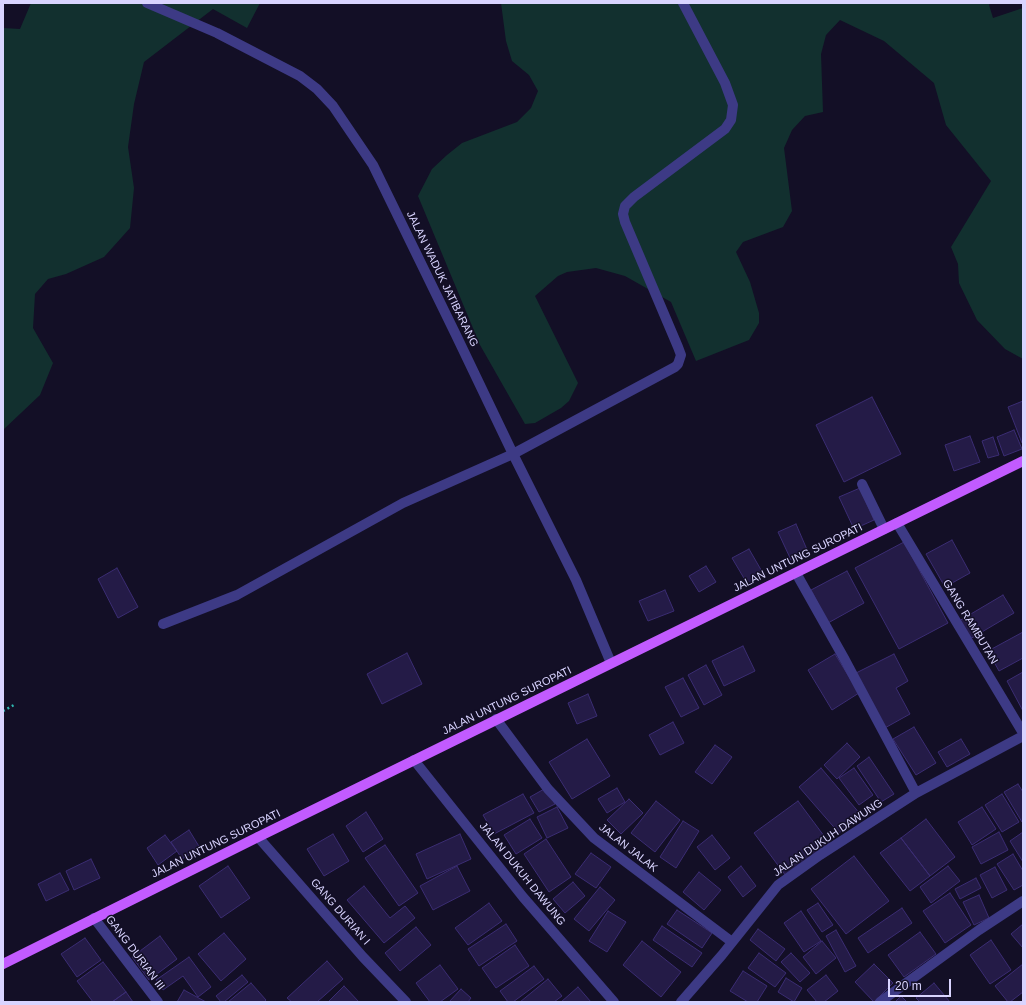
<!DOCTYPE html>
<html>
<head>
<meta charset="utf-8">
<style>
  body { margin:0 }
  #map { position:relative; width:1026px; height:1005px; overflow:hidden; background:#130f26; font-family:Arial,sans-serif }
  canvas { display:block }
  .frame { position:absolute; inset:0; border:4px solid #d9d4ff; pointer-events:none }
  .scale { position:absolute; left:888px; top:979px; width:63px; height:18px; box-sizing:border-box; border:2px solid #d9d4ff; border-top:0; padding-left:5px; font-size:12px; line-height:14px; white-space:nowrap; color:#d9d4ff; -webkit-text-stroke:3px #130f26; paint-order:stroke }
</style>
</head>
<body>
<div id="map">
<canvas width="1026" height="1005"></canvas>
<div class="frame"></div>
<div class="scale">20 m</div>
</div>
<script>
const context = document.querySelector('canvas').getContext('2d');
context.lineJoin = 'round';
function paint(path, color) { context.fillStyle = color; context.fill(path, 'evenodd'); }
const toPath = rows => new Path2D(rows.map(r => 'M' + r).join(''));
function trace(path, color, width, dash) { context.strokeStyle = color; context.lineWidth = width; context.lineCap = dash ? 'butt' : 'round'; context.setLineDash(dash || []); context.stroke(path); }
function drawText(font, color, halo, rows, align = 'center') {
  context.font = font + ' Arial,sans-serif'; context.lineWidth = 3; context.setLineDash([]); context.textBaseline = 'middle'; context.strokeStyle = halo; context.fillStyle = color; for (const [text, x, y, turn = 0] of rows) {
    context.save(); context.translate(x, y); context.rotate((+turn || 0) * Math.PI / 180); context.textAlign = isNaN(turn) ? turn : align; if (halo) context.strokeText(text, 0, 0); context.fillText(text, 0, 0); context.restore();
  }
}
const green = toPath([
  [31,3,260,3,247,28,213,9,144,62,134,104,128,147,134,188,130,228,104,257,66,274,48,279,35,294,33,328,53,363,40,395,3,430,3,28,20,29],
  [501,3,990,3,989,5,993,18,1023,8,1023,359,1005,349,977,320,959,283,958,264,951,247,991,181,946,125,934,83,884,41,840,20,826,35,821,54,823,112,805,116,792,130,784,148,792,211,783,227,743,242,736,252,750,282,759,313,759,323,749,340,696,361,671,302,625,276,596,268,567,272,558,276,535,296,578,383,569,401,561,408,535,423,525,424,480,345,418,196,432,169,447,155,462,143,517,122,531,108,538,91,529,75,512,61,506,41]
]);
const building = toPath([
  [872,397,901,454,844,482,816,425,872,397],
  [1023,401,1023,442,1022,443,1008,407,1023,401],
  [1014,430,1022,449,1004,456,997,437,1014,430],
  [970,436,980,462,954,471,945,445,970,436],
  [993,437,999,455,988,458,982,441,993,437],
  [860,488,874,520,854,529,839,497,860,488],
  [796,524,808,552,791,560,778,532,796,524],
  [952,540,970,573,945,587,926,554,952,540],
  [904,542,948,623,899,649,855,568,904,542],
  [749,549,764,575,748,585,732,558,749,549],
  [706,566,716,582,699,592,689,576,706,566],
  [117,568,138,607,118,618,98,579,117,568],
  [847,571,864,603,828,623,811,590,847,571],
  [665,590,674,611,648,621,639,601,665,590],
  [1003,595,1014,613,970,639,959,621,1003,595],
  [1023,632,1023,658,999,671,988,651,1023,632],
  [743,646,755,671,724,686,712,661,743,646],
  [407,653,422,684,382,704,367,674,407,653],
  [835,654,859,693,832,710,808,670,835,654],
  [894,654,908,681,896,688,910,714,883,729,854,674,894,654],
  [706,665,722,695,704,705,688,675,706,665],
  [1023,672,1023,711,1007,681,1023,672],
  [683,678,699,708,681,717,665,687,683,678],
  [588,694,597,716,577,724,568,703,588,694],
  [673,722,684,743,660,755,649,735,673,722],
  [914,727,936,763,916,775,893,739,914,727],
  [587,739,610,776,572,799,549,762,587,739],
  [961,739,970,754,947,767,938,752,961,739],
  [847,743,860,757,837,779,824,765,847,743],
  [715,745,732,757,712,784,695,772,715,745],
  [869,757,894,794,881,802,857,766,869,757],
  [821,768,861,815,839,833,799,787,821,768],
  [854,768,873,795,859,805,839,778,854,768],
  [1018,784,1023,792,1023,821,1022,822,1004,792,1018,784],
  [546,788,555,804,539,812,530,797,546,788],
  [617,788,625,802,607,813,598,799,617,788],
  [523,794,534,813,494,834,483,815,523,794],
  [1002,794,1019,822,1002,832,985,805,1002,794],
  [629,799,643,813,621,834,607,820,629,799],
  [656,801,680,820,655,852,631,833,656,801],
  [798,801,830,844,786,876,754,833,798,801],
  [557,807,568,828,547,838,537,817,557,807],
  [982,807,996,829,972,845,958,822,982,807],
  [366,812,383,839,363,852,346,826,366,812],
  [530,819,542,838,516,854,504,835,530,819],
  [926,819,955,857,930,876,901,838,926,819],
  [683,821,699,831,676,868,660,857,683,821],
  [189,830,200,848,182,859,171,842,189,830],
  [999,832,1008,850,981,864,972,847,999,832],
  [1023,832,1023,862,1010,841,1023,832],
  [333,834,349,861,324,876,307,849,333,834],
  [460,834,471,859,427,879,416,854,460,834],
  [165,835,177,851,158,865,147,848,165,835],
  [712,835,730,858,715,870,697,847,712,835],
  [901,838,930,876,910,891,880,853,901,838],
  [546,839,571,877,549,892,524,854,546,839],
  [385,845,418,893,399,906,365,858,385,845],
  [591,853,611,867,596,888,575,874,591,853],
  [1013,854,1023,871,1023,885,1014,890,997,864,1013,854],
  [854,856,889,901,846,934,811,889,854,856],
  [91,859,100,878,74,890,66,871,91,859],
  [228,866,250,898,221,918,199,886,228,866],
  [457,866,470,891,433,910,420,886,457,866],
  [741,866,756,886,743,897,728,877,741,866],
  [948,866,960,881,931,903,920,887,948,866],
  [995,867,1007,890,992,898,980,875,995,867],
  [699,872,721,890,704,910,683,892,699,872],
  [60,873,69,890,46,901,38,884,60,873],
  [976,878,981,888,960,899,955,889,976,878],
  [573,882,585,896,565,913,553,899,573,882],
  [364,886,390,918,405,906,415,918,384,943,347,900,364,886],
  [600,887,615,900,589,931,574,919,600,887],
  [950,893,971,925,945,943,923,911,950,893],
  [979,895,989,918,974,925,963,902,979,895],
  [489,903,502,921,468,945,455,928,489,903],
  [818,903,833,925,822,932,807,910,818,903],
  [902,908,912,923,868,953,858,938,902,908],
  [677,910,712,933,702,948,667,924,677,910],
  [608,911,626,922,607,952,589,941,608,911],
  [801,911,821,941,804,952,784,923,801,911],
  [506,924,517,941,479,966,468,949,506,924],
  [1023,924,1023,948,1011,934,1023,924],
  [662,926,702,953,692,967,653,940,662,926],
  [416,927,431,945,400,971,385,953,416,927],
  [758,929,785,949,776,961,750,940,758,929],
  [836,930,856,966,845,972,826,936,836,930],
  [920,932,936,954,904,977,888,955,920,932],
  [224,933,246,959,221,981,198,954,224,933],
  [160,936,177,959,149,980,132,957,160,936],
  [85,938,101,960,77,977,61,954,85,938],
  [991,940,1011,970,990,984,970,955,991,940],
  [642,941,681,972,661,997,623,965,642,941],
  [822,941,836,958,816,974,803,957,822,941],
  [515,945,529,966,496,988,482,968,515,945],
  [759,953,786,973,775,987,748,968,759,953],
  [791,953,810,973,800,982,781,962,791,953],
  [189,957,211,987,198,997,183,976,163,990,156,980,189,957],
  [327,961,343,979,317,1002,292,1002,287,998,327,961],
  [103,962,126,992,112,1002,93,1002,77,981,103,962],
  [874,964,893,983,874,1002,855,982,874,964],
  [1023,964,1023,992,1010,1002,1008,1002,995,986,1023,964],
  [440,965,458,989,440,1002,430,1002,416,983,440,965],
  [534,966,544,979,513,1002,508,1002,500,991,534,966],
  [743,971,767,986,757,1002,748,1002,730,991,743,971],
  [242,975,248,982,224,1002,221,1002,216,996,242,975],
  [826,975,838,991,824,1002,817,1002,807,990,826,975],
  [786,978,802,988,794,1002,778,992,786,978],
  [548,979,562,996,554,1002,520,1002,548,979],
  [251,983,266,1000,264,1002,228,1002,251,983],
  [934,983,950,1002,920,1002,916,998,934,983],
  [344,986,359,1002,328,1002,344,986],
  [578,987,591,1002,561,1002,578,987],
  [461,989,471,998,468,1002,449,1002,461,989],
  [184,990,206,1002,177,1002,184,990],
  [126,992,133,1002,112,1002,126,992],
  [901,996,907,1002,895,1002,901,996]
]);
const path = toPath([
  [3,711,14,705]
]);
const minor = toPath([
  [147,3,217,33,300,76,317,89,333,106,373,165,456,335,513,454,576,580,611,663],
  [862,484,884,529],
  [897,523,1023,733],
  [796,573,845,660,916,793],
  [163,624,237,595,403,503,513,454,675,367,678,364,681,355,678,347,625,222,623,214,625,206,634,197,725,129,731,120,733,105,725,83,683,3],
  [496,719,548,789,594,838,732,942],
  [414,760,523,897,614,1002],
  [258,837,363,957,406,1002],
  [94,918,158,1002],
  [681,1002,722,955,778,885,820,855,916,793,1023,736],
  [880,1002,979,930,1023,901]
]);
const major = toPath([
  [3,964,258,837,1023,461]
]);
const streetNames = [
  ["JALAN WADUK JATIBARANG",442,279,64],
  ["JALAN UNTUNG SUROPATI",798,558,-26],
  ["GANG RAMBUTAN",970,622,59],
  ["JALAN UNTUNG SUROPATI",507,701,-26],
  ["JALAN DUKUH DAWUNG",828,838,-34],
  ["JALAN UNTUNG SUROPATI",216,844,-26],
  ["JALAN JALAK",628,848,38],
  ["JALAN DUKUH DAWUNG",522,874,51],
  ["GANG DURIAN I",340,912,49],
  ["GANG DURIAN III",135,953,53]
];
paint(green, '#12302f');
paint(building, '#241b47');
trace(building, '#3b2d73', 1);
trace(path, '#2fb8b0', 2.5, [2, 3]);
trace(minor, '#3d3a85', 10);
trace(major, '#c25bff', 10);
drawText('11px', '#d9d4ff', '#130f26', streetNames);
</script>
</body>
</html>
